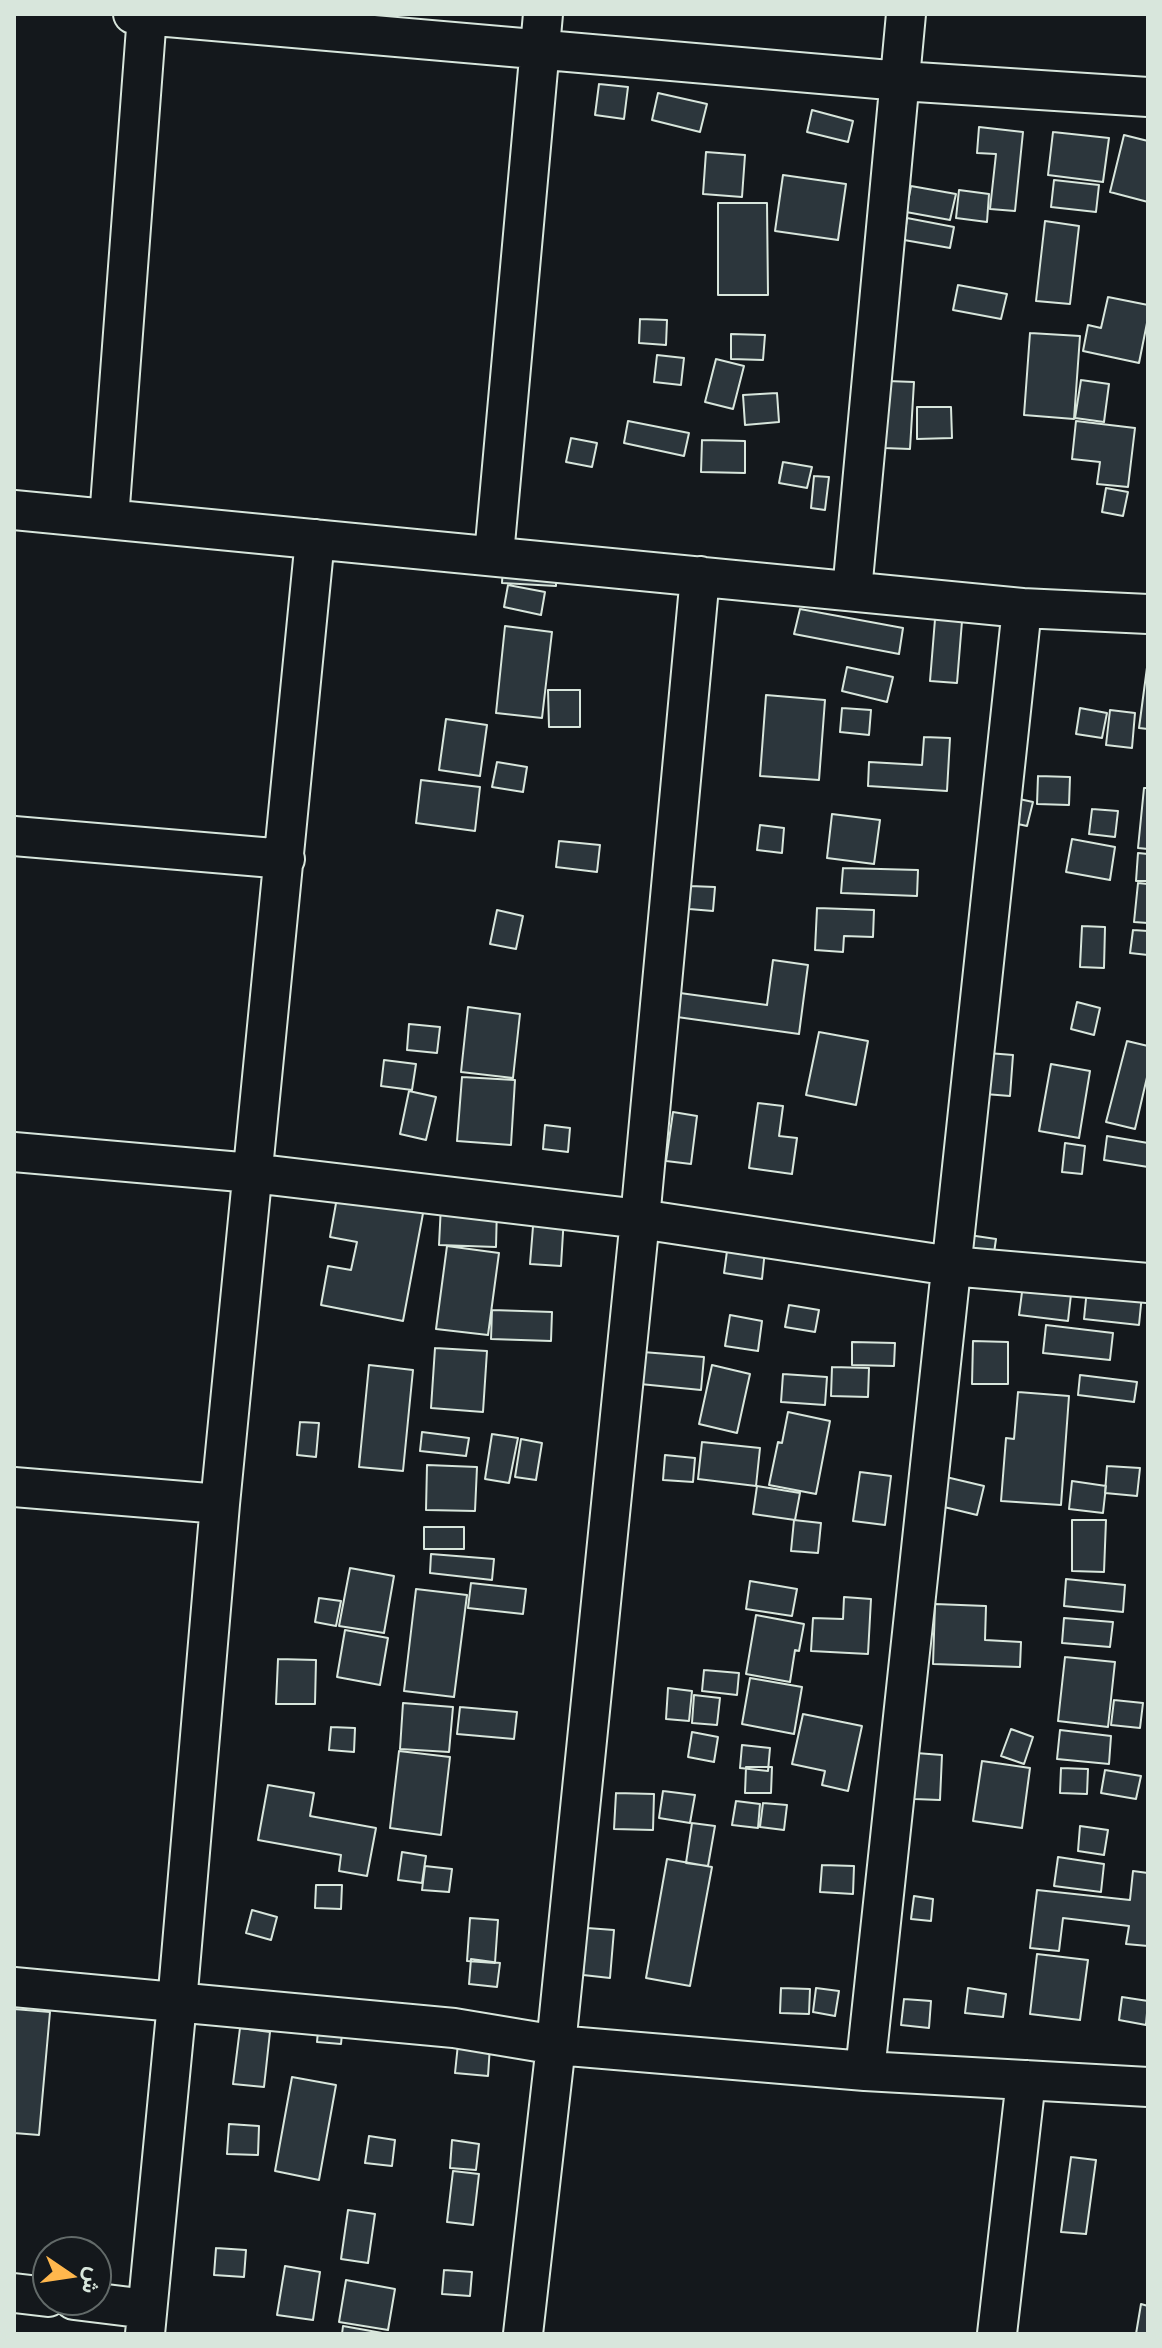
<!DOCTYPE html>
<html>
<head>
<meta charset="utf-8">
<style>
  body { margin:0 }
  #map { position:relative; width:1162px; height:2348px; overflow:hidden; background:#14181c; font-family:"Playfair Display",Vazirmatn,serif }
  canvas { display:block }
  .frame { position:absolute; inset:0; border:16px solid #d8e6dc; pointer-events:none }
  .north { position:absolute; left:32px; top:2236px; width:80px; height:80px; box-sizing:border-box; background:#14181c; border:2px solid #626a69; border-radius:50%; rotate:103deg; font-size:22px; font-weight:700; line-height:32px; text-align:center; color:#d8e6dc }
  .north::after { content:''; display:block; margin:auto; width:28px; height:36px; background:#ffb74d; clip-path:polygon(50% 0,100% 100%,50% 72%,0 100%) }
</style>
</head>
<body>
<div id="map">
<canvas width="1162" height="2348"></canvas>
<div class="frame"></div>
<div class="north">ش</div>
</div>
<script>
const context = document.querySelector('canvas').getContext('2d');
context.lineJoin = 'round';
function paint(path, color) { context.fillStyle = color; context.fill(path, 'evenodd'); }
const toPath = rows => new Path2D(rows.map(r => 'M' + r).join(''));
function trace(path, color, width, dash) { context.strokeStyle = color; context.lineWidth = width; context.lineCap = dash ? 'butt' : 'round'; context.setLineDash(dash || []); context.stroke(path); }
const building = toPath([
  [599,84,628,87,624,119,595,115,599,84],
  [658,93,707,104,700,132,652,120,658,93],
  [812,110,853,121,848,142,807,132,812,110],
  [979,127,1023,132,1015,211,990,209,996,154,977,153,979,127],
  [1053,132,1109,138,1103,182,1048,175,1053,132],
  [1124,135,1148,141,1148,202,1110,192,1124,135],
  [706,152,745,155,742,197,703,194,706,152],
  [783,175,846,184,838,240,775,231,783,175],
  [1054,180,1099,185,1096,212,1051,207,1054,180],
  [911,186,956,194,950,220,906,212,911,186],
  [959,190,989,194,987,222,956,218,959,190],
  [718,203,767,203,768,295,718,295,718,203],
  [907,218,954,227,950,248,904,240,907,218],
  [1045,221,1079,226,1070,304,1036,301,1045,221],
  [958,285,1007,294,1001,319,953,310,958,285],
  [1108,297,1148,305,1148,318,1139,363,1083,351,1088,325,1101,328,1108,297],
  [640,319,667,320,666,345,639,343,640,319],
  [1030,333,1080,336,1074,419,1024,415,1030,333],
  [731,334,765,335,763,360,731,359,731,334],
  [657,355,684,358,681,385,654,382,657,355],
  [716,359,744,366,733,409,705,402,716,359],
  [1081,380,1109,384,1104,422,1075,418,1081,380],
  [887,381,914,382,910,449,884,448,887,381],
  [777,393,779,422,745,425,743,395,777,393],
  [917,407,951,407,952,438,917,439,917,407],
  [628,421,689,433,684,456,624,443,628,421],
  [1076,421,1135,428,1128,487,1097,484,1100,462,1072,459,1076,421],
  [571,438,597,443,592,467,566,462,571,438],
  [702,440,745,441,745,473,701,472,702,440],
  [783,462,812,467,807,488,779,483,783,462],
  [814,476,829,477,825,510,811,508,814,476],
  [1106,488,1128,492,1123,516,1102,512,1106,488],
  [503,565,556,568,556,586,502,583,503,565],
  [508,585,545,592,541,615,504,607,508,585],
  [936,607,963,609,957,683,930,681,936,607],
  [800,609,903,628,899,654,794,634,800,609],
  [505,626,552,632,542,718,496,713,505,626],
  [1148,660,1148,729,1139,728,1148,660],
  [847,667,893,677,887,702,842,691,847,667],
  [548,690,580,690,580,727,549,727,548,690],
  [766,695,825,700,819,780,760,776,766,695],
  [842,708,871,710,869,735,840,732,842,708],
  [1080,708,1107,713,1102,738,1076,734,1080,708],
  [1110,710,1135,713,1132,748,1106,745,1110,710],
  [446,719,487,725,480,776,439,770,446,719],
  [924,737,950,738,947,791,868,786,869,762,922,765,924,737],
  [497,762,527,767,523,792,492,787,497,762],
  [1038,776,1070,777,1069,805,1037,804,1038,776],
  [421,780,480,787,475,831,416,823,421,780],
  [1144,788,1148,788,1148,849,1138,848,1144,788],
  [1010,797,1033,802,1027,826,1004,821,1010,797],
  [1092,809,1118,811,1115,837,1089,834,1092,809],
  [832,814,880,820,874,864,827,858,832,814],
  [760,825,784,828,782,853,757,850,760,825],
  [1072,839,1115,847,1110,880,1066,872,1072,839],
  [559,841,600,845,597,872,556,867,559,841],
  [1138,853,1148,854,1148,881,1136,881,1138,853],
  [843,868,918,870,917,896,841,893,843,868],
  [1138,883,1148,884,1148,923,1134,922,1138,883],
  [690,886,715,887,713,911,689,909,690,886],
  [817,908,874,910,873,937,844,936,843,952,815,950,817,908],
  [497,910,523,916,516,949,490,944,497,910],
  [1082,926,1105,927,1104,968,1080,967,1082,926],
  [1133,930,1148,931,1148,955,1130,953,1133,930],
  [773,960,808,965,799,1034,677,1017,680,993,767,1005,773,960],
  [1077,1002,1100,1008,1094,1035,1071,1029,1077,1002],
  [468,1007,520,1014,513,1078,461,1072,468,1007],
  [409,1024,440,1027,437,1053,407,1050,409,1024],
  [819,1032,868,1041,856,1105,806,1095,819,1032],
  [1127,1041,1148,1046,1148,1073,1135,1129,1106,1122,1127,1041],
  [988,1053,1013,1055,1010,1096,985,1094,988,1053],
  [384,1060,416,1064,412,1090,381,1086,384,1060],
  [1051,1064,1090,1071,1079,1138,1039,1131,1051,1064],
  [462,1077,515,1080,511,1145,457,1141,462,1077],
  [409,1091,436,1097,426,1140,400,1134,409,1091],
  [758,1103,783,1106,779,1136,797,1138,792,1174,749,1168,758,1103],
  [673,1112,697,1116,691,1164,666,1161,673,1112],
  [545,1125,570,1128,568,1152,543,1149,545,1125],
  [1107,1136,1148,1143,1148,1167,1104,1160,1107,1136],
  [1065,1143,1085,1146,1082,1174,1062,1172,1065,1143],
  [338,1192,424,1208,403,1321,321,1305,328,1266,351,1270,357,1242,330,1237,338,1192],
  [441,1205,497,1207,496,1247,439,1245,441,1205],
  [534,1214,564,1216,561,1266,530,1264,534,1214],
  [969,1235,996,1239,989,1287,962,1284,969,1235],
  [728,1244,765,1250,762,1279,724,1273,728,1244],
  [447,1246,499,1253,488,1335,436,1329,447,1246],
  [1026,1262,1074,1268,1068,1321,1019,1315,1026,1262],
  [1089,1269,1144,1274,1139,1325,1084,1319,1089,1269],
  [789,1305,819,1310,815,1332,785,1327,789,1305],
  [492,1310,552,1312,551,1341,491,1339,492,1310],
  [730,1315,762,1321,758,1351,725,1346,730,1315],
  [1046,1325,1113,1333,1110,1360,1043,1353,1046,1325],
  [973,1341,1008,1342,1008,1384,972,1384,973,1341],
  [852,1342,895,1343,894,1366,852,1365,852,1342],
  [435,1348,487,1351,483,1412,431,1408,435,1348],
  [643,1352,704,1357,701,1390,640,1384,643,1352],
  [369,1365,413,1370,403,1471,359,1467,369,1365],
  [712,1365,750,1374,737,1433,699,1424,712,1365],
  [832,1367,869,1368,868,1397,831,1396,832,1367],
  [783,1374,827,1377,825,1405,781,1402,783,1374],
  [1080,1375,1137,1382,1134,1402,1078,1395,1080,1375],
  [1018,1392,1069,1396,1061,1505,1001,1501,1006,1438,1014,1439,1018,1392],
  [788,1412,830,1421,816,1494,769,1485,778,1442,782,1443,788,1412],
  [300,1422,319,1423,316,1457,297,1455,300,1422],
  [422,1432,469,1438,466,1456,420,1451,422,1432],
  [492,1434,518,1438,509,1483,485,1479,492,1434],
  [521,1439,542,1443,536,1480,515,1477,521,1439],
  [702,1442,760,1448,756,1486,698,1479,702,1442],
  [665,1455,695,1458,693,1482,663,1480,665,1455],
  [427,1465,477,1467,475,1511,426,1510,427,1465],
  [1107,1466,1140,1468,1137,1496,1105,1493,1107,1466],
  [860,1472,891,1476,885,1525,853,1521,860,1472],
  [946,1477,984,1486,977,1515,940,1506,946,1477],
  [1072,1481,1106,1486,1103,1513,1069,1509,1072,1481],
  [757,1486,800,1493,795,1520,753,1514,757,1486],
  [794,1520,821,1523,818,1553,791,1551,794,1520],
  [1072,1520,1106,1520,1104,1572,1072,1571,1072,1520],
  [424,1527,464,1527,464,1549,424,1549,424,1527],
  [431,1554,494,1559,492,1580,430,1573,431,1554],
  [350,1568,394,1576,384,1633,339,1626,350,1568],
  [1066,1579,1125,1585,1123,1612,1064,1606,1066,1579],
  [750,1581,797,1589,792,1616,746,1609,750,1581],
  [471,1583,526,1589,523,1614,468,1608,471,1583],
  [416,1589,467,1595,454,1697,404,1691,416,1589],
  [844,1597,871,1599,868,1654,811,1651,813,1618,843,1619,844,1597],
  [319,1598,341,1601,336,1626,315,1622,319,1598],
  [935,1604,986,1606,985,1640,1021,1642,1020,1667,933,1664,935,1604],
  [756,1615,804,1624,799,1651,795,1650,790,1682,746,1674,756,1615],
  [1064,1618,1113,1622,1110,1647,1062,1643,1064,1618],
  [345,1630,388,1638,380,1685,337,1677,345,1630],
  [1065,1657,1115,1662,1108,1727,1058,1721,1065,1657],
  [278,1659,316,1660,315,1704,276,1704,278,1659],
  [704,1670,739,1673,737,1695,702,1691,704,1670],
  [750,1678,802,1687,794,1734,742,1724,750,1678],
  [668,1688,692,1691,689,1721,666,1719,668,1688],
  [694,1695,720,1698,717,1725,692,1723,694,1695],
  [1114,1700,1143,1703,1140,1728,1111,1725,1114,1700],
  [403,1703,453,1707,449,1752,400,1749,403,1703],
  [460,1707,517,1712,514,1739,457,1734,460,1707],
  [803,1714,862,1726,848,1791,822,1785,825,1771,792,1764,803,1714],
  [331,1727,355,1728,354,1752,329,1750,331,1727],
  [1011,1729,1033,1737,1024,1764,1001,1756,1011,1729],
  [1060,1730,1111,1736,1109,1764,1057,1759,1060,1730],
  [692,1732,718,1737,714,1762,688,1757,692,1732],
  [742,1745,770,1748,768,1771,740,1768,742,1745],
  [399,1751,450,1757,441,1835,390,1828,399,1751],
  [916,1753,942,1755,940,1800,914,1799,916,1753],
  [982,1761,1030,1768,1022,1828,973,1821,982,1761],
  [746,1767,772,1767,771,1793,745,1793,746,1767],
  [1061,1768,1088,1769,1087,1794,1060,1793,1061,1768],
  [1105,1770,1141,1776,1136,1799,1101,1793,1105,1770],
  [268,1785,314,1793,310,1816,376,1828,367,1876,339,1871,341,1855,258,1840,268,1785],
  [663,1791,695,1795,690,1823,659,1818,663,1791],
  [616,1793,654,1794,653,1830,614,1829,616,1793],
  [736,1801,760,1804,758,1828,732,1825,736,1801],
  [763,1803,787,1805,784,1830,760,1827,763,1803],
  [692,1823,715,1826,708,1866,686,1863,692,1823],
  [1080,1826,1108,1830,1104,1855,1078,1851,1080,1826],
  [402,1852,426,1856,422,1883,398,1880,402,1852],
  [1058,1857,1104,1864,1101,1892,1054,1886,1058,1857],
  [667,1859,712,1867,690,1986,646,1978,667,1859],
  [822,1865,854,1866,853,1894,820,1892,822,1865],
  [425,1866,452,1869,449,1892,422,1890,425,1866],
  [1133,1871,1148,1873,1148,1946,1126,1944,1129,1926,1063,1918,1059,1951,1030,1948,1037,1890,1130,1900,1133,1871],
  [316,1885,342,1885,341,1909,315,1908,316,1885],
  [914,1896,933,1899,931,1921,911,1919,914,1896],
  [252,1910,277,1917,271,1940,246,1933,252,1910],
  [470,1918,498,1920,495,1963,467,1961,470,1918],
  [587,1928,614,1930,610,1978,583,1975,587,1928],
  [1037,1954,1088,1960,1080,2020,1030,2014,1037,1954],
  [471,1959,500,1963,497,1987,469,1984,471,1959],
  [781,1988,810,1989,809,2014,780,2013,781,1988],
  [816,1988,839,1991,835,2016,813,2012,816,1988],
  [968,1988,1006,1994,1003,2017,965,2013,968,1988],
  [1122,1997,1148,2001,1146,2025,1119,2020,1122,1997],
  [904,1999,931,2001,929,2028,901,2025,904,1999],
  [14,2009,50,2012,39,2135,14,2133,14,2009],
  [320,2011,344,2014,341,2044,317,2042,320,2011],
  [240,2028,270,2032,264,2087,233,2084,240,2028],
  [458,2044,490,2046,488,2076,455,2073,458,2044],
  [292,2077,336,2085,319,2180,275,2171,292,2077],
  [229,2124,259,2126,258,2155,227,2154,229,2124],
  [369,2136,395,2140,392,2166,365,2163,369,2136],
  [452,2140,479,2144,476,2170,450,2168,452,2140],
  [1071,2157,1096,2160,1086,2234,1061,2232,1071,2157],
  [453,2171,479,2174,473,2225,447,2222,453,2171],
  [348,2210,375,2214,368,2263,341,2259,348,2210],
  [216,2248,246,2250,244,2277,214,2275,216,2248],
  [285,2266,320,2272,313,2320,277,2315,285,2266],
  [444,2270,472,2272,470,2296,442,2294,444,2270],
  [346,2280,395,2289,388,2330,339,2322,346,2280],
  [1141,2304,1148,2306,1148,2334,1136,2334,1141,2304],
  [343,2326,388,2334,342,2334,343,2326]
]);
const minor = toPath([
  [133,14,901,81,1148,97],
  [14,510,1022,608,1148,614],
  [109,519,147,15],
  [494,555,543,14],
  [852,591,906,14],
  [14,836,285,859],
  [14,1152,252,1173,640,1219,951,1266,1148,1283],
  [14,1487,220,1504],
  [14,1987,454,2028,556,2045,865,2071,1148,2087],
  [865,2071,1022,608],
  [14,2293,48,2297],
  [74,2300,147,2309],
  [145,2334,177,2003,220,1504,315,539],
  [523,2334,556,2045,640,1219,700,576],
  [997,2334,1026,2080]
]);
paint(building, '#2c363c');
trace(building, '#d8e6dc', 2);
trace(minor, '#d8e6dc', 42);
trace(minor, '#14181c', 38);
</script>
</body>
</html>
